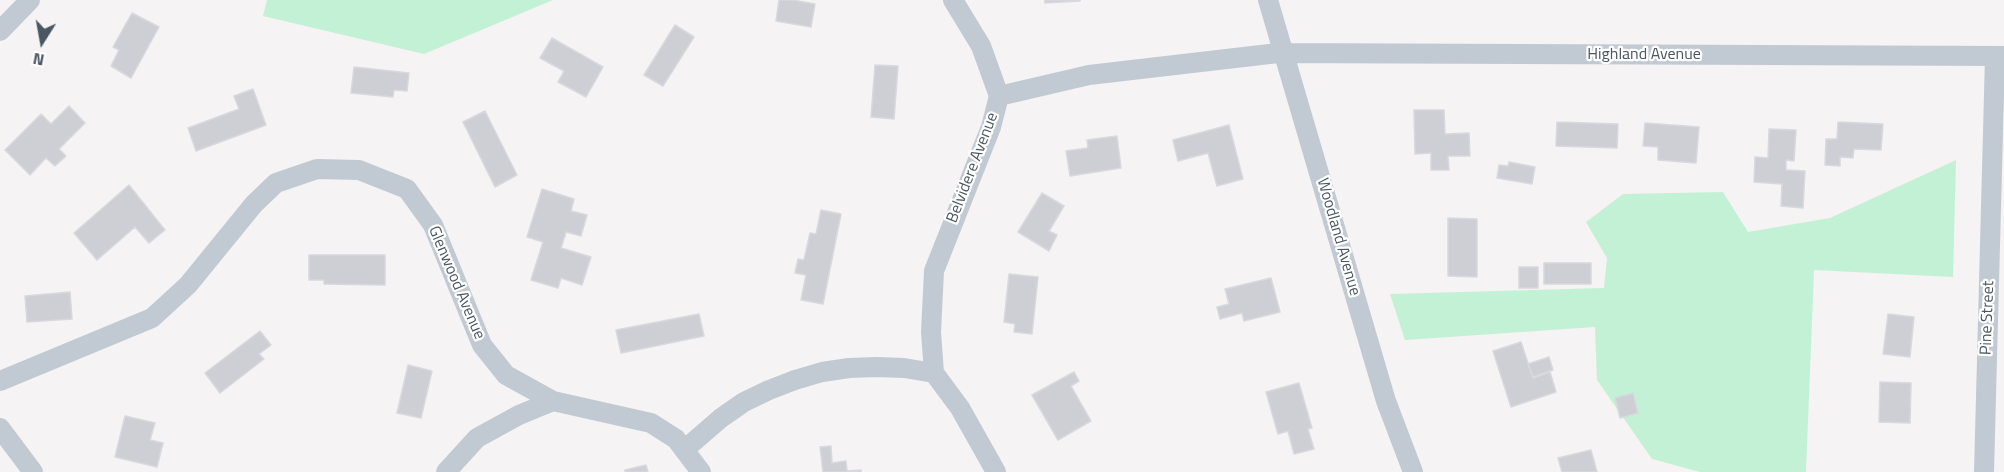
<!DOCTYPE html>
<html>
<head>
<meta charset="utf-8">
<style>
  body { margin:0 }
  #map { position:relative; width:2004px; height:472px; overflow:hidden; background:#f5f3f3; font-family:"Titillium Web",sans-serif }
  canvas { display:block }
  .north { position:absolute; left:12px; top:12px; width:60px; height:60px; -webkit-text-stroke:4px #fff; paint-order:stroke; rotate:191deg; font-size:16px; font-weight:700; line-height:24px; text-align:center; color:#4a5661 }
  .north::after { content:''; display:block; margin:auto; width:21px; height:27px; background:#4a5661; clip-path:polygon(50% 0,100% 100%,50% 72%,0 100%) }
</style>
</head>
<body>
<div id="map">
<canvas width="2004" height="472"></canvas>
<div class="north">N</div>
</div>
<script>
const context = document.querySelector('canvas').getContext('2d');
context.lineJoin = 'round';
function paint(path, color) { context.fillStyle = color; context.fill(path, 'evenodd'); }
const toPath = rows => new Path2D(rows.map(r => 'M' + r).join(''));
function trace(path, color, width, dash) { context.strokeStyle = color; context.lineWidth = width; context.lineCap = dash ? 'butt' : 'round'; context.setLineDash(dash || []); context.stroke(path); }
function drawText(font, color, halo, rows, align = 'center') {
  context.font = font + ' "Titillium Web",sans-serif'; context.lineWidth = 4.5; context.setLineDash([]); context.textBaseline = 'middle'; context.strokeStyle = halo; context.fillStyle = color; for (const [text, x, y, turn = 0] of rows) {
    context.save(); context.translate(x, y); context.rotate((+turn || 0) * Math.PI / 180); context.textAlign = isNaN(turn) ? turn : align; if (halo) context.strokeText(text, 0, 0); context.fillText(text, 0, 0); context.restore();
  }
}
const green = toPath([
  [267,0,553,0,424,54,263,16],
  [1956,160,1953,277,1814,270,1806,472,1700,472,1652,459,1597,380,1595,327,1405,340,1390,294,1604,288,1607,258,1586,222,1623,194,1723,192,1748,232,1830,218]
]);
const building = toPath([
  [779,0,793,0,815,4,811,27,776,21,779,0],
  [1045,0,1080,0,1080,1,1045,3,1045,0],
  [132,13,159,27,131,78,111,66,119,50,113,47,132,13],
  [675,25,694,37,663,86,644,75,675,25],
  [552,38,603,67,586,97,558,82,564,71,540,58,552,38],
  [875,65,898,66,894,119,871,117,875,65],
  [354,67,409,73,407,91,394,90,393,97,351,93,354,67],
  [253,89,266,125,196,151,188,128,239,109,234,96,253,89],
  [69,106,85,123,59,149,66,156,55,166,46,158,30,175,5,150,41,114,51,124,69,106],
  [1414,110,1444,110,1445,134,1469,133,1470,156,1448,156,1449,170,1431,170,1431,153,1415,154,1414,110],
  [485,111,517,175,495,187,463,122,485,111],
  [1557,122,1618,124,1617,148,1556,146,1557,122],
  [1838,122,1883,124,1881,150,1854,149,1853,158,1840,157,1840,166,1825,165,1826,139,1837,139,1838,122],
  [1645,123,1699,127,1696,163,1658,160,1658,147,1643,146,1645,123],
  [1229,125,1243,179,1217,186,1208,153,1178,161,1173,140,1229,125],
  [1769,129,1796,130,1794,161,1786,160,1786,170,1805,171,1803,208,1781,206,1782,184,1754,182,1755,157,1768,158,1769,129],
  [1117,136,1121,168,1070,176,1066,151,1088,148,1087,140,1117,136],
  [1509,162,1535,167,1532,184,1497,178,1499,165,1508,166,1509,162],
  [129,185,165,230,149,243,135,227,97,260,74,233,129,185],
  [542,189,574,199,571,211,587,215,581,236,566,232,561,248,591,257,582,285,561,278,558,288,531,280,543,242,527,237,542,189],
  [1042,193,1064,206,1049,231,1057,235,1049,251,1018,232,1042,193],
  [821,210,841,214,823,304,801,300,806,275,795,273,798,259,804,260,810,233,816,234,821,210],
  [1448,218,1477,219,1477,277,1448,276,1448,218],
  [309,255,385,255,385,285,324,284,324,280,309,280,309,255],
  [1544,263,1591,263,1591,284,1544,284,1544,263],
  [1519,267,1538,267,1538,288,1519,288,1519,267],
  [1009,274,1038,277,1032,334,1014,332,1015,324,1004,322,1009,274],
  [1271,278,1280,312,1244,321,1242,313,1220,319,1217,307,1229,304,1225,289,1271,278],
  [70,292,72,319,27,322,25,296,70,292],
  [699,314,704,336,621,353,616,330,699,314],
  [1888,314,1914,317,1910,357,1883,354,1888,314],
  [260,331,271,345,259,354,264,359,220,393,205,373,260,331],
  [1521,342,1533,378,1550,372,1556,392,1511,407,1493,351,1521,342],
  [1549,357,1553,370,1533,377,1528,364,1549,357],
  [408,365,432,371,421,418,397,413,408,365],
  [1074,372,1079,381,1071,386,1091,421,1058,440,1032,395,1074,372],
  [1880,382,1911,383,1910,423,1879,422,1880,382],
  [1299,383,1312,428,1308,429,1314,449,1294,454,1288,431,1278,434,1266,392,1299,383],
  [1633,393,1638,413,1620,418,1615,398,1633,393],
  [125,416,155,423,150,440,163,443,157,467,115,457,125,416],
  [831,446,832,463,846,461,847,471,861,470,861,472,823,472,820,447,831,446],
  [1591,450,1597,472,1562,472,1558,458,1591,450],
  [646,465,648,472,625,472,625,470,646,465]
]);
const minor = toPath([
  [953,0,981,46,999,96],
  [1268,0,1386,401,1413,472],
  [0,31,30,0],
  [999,96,1089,75,1278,53,2004,56],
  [0,381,152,318,188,285,254,204,276,183,317,169,359,170,407,189,433,225,482,345,506,375,553,401,651,423,676,439,701,472],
  [0,428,33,472],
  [684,450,721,418,744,402,769,390,795,380,822,372,849,368,877,367,904,368,934,373],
  [446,472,477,438,519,415,553,401],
  [996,472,960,408,934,373,931,332,934,271,991,127,999,96],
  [1984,472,1995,56]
]);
const streetNames = [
  ["Highland Avenue",1644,55],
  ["Belvidere Avenue",973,168,-69],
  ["Woodland Avenue",1338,237,74],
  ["Glenwood Avenue",456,283,67],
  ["Pine Street",1988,318,-88]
];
paint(green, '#c3f1d5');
paint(building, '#cdcfd5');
trace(building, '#d7d9de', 1.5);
trace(minor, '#c1cad2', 20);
drawText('16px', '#4a5661', '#fff', streetNames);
</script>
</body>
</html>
